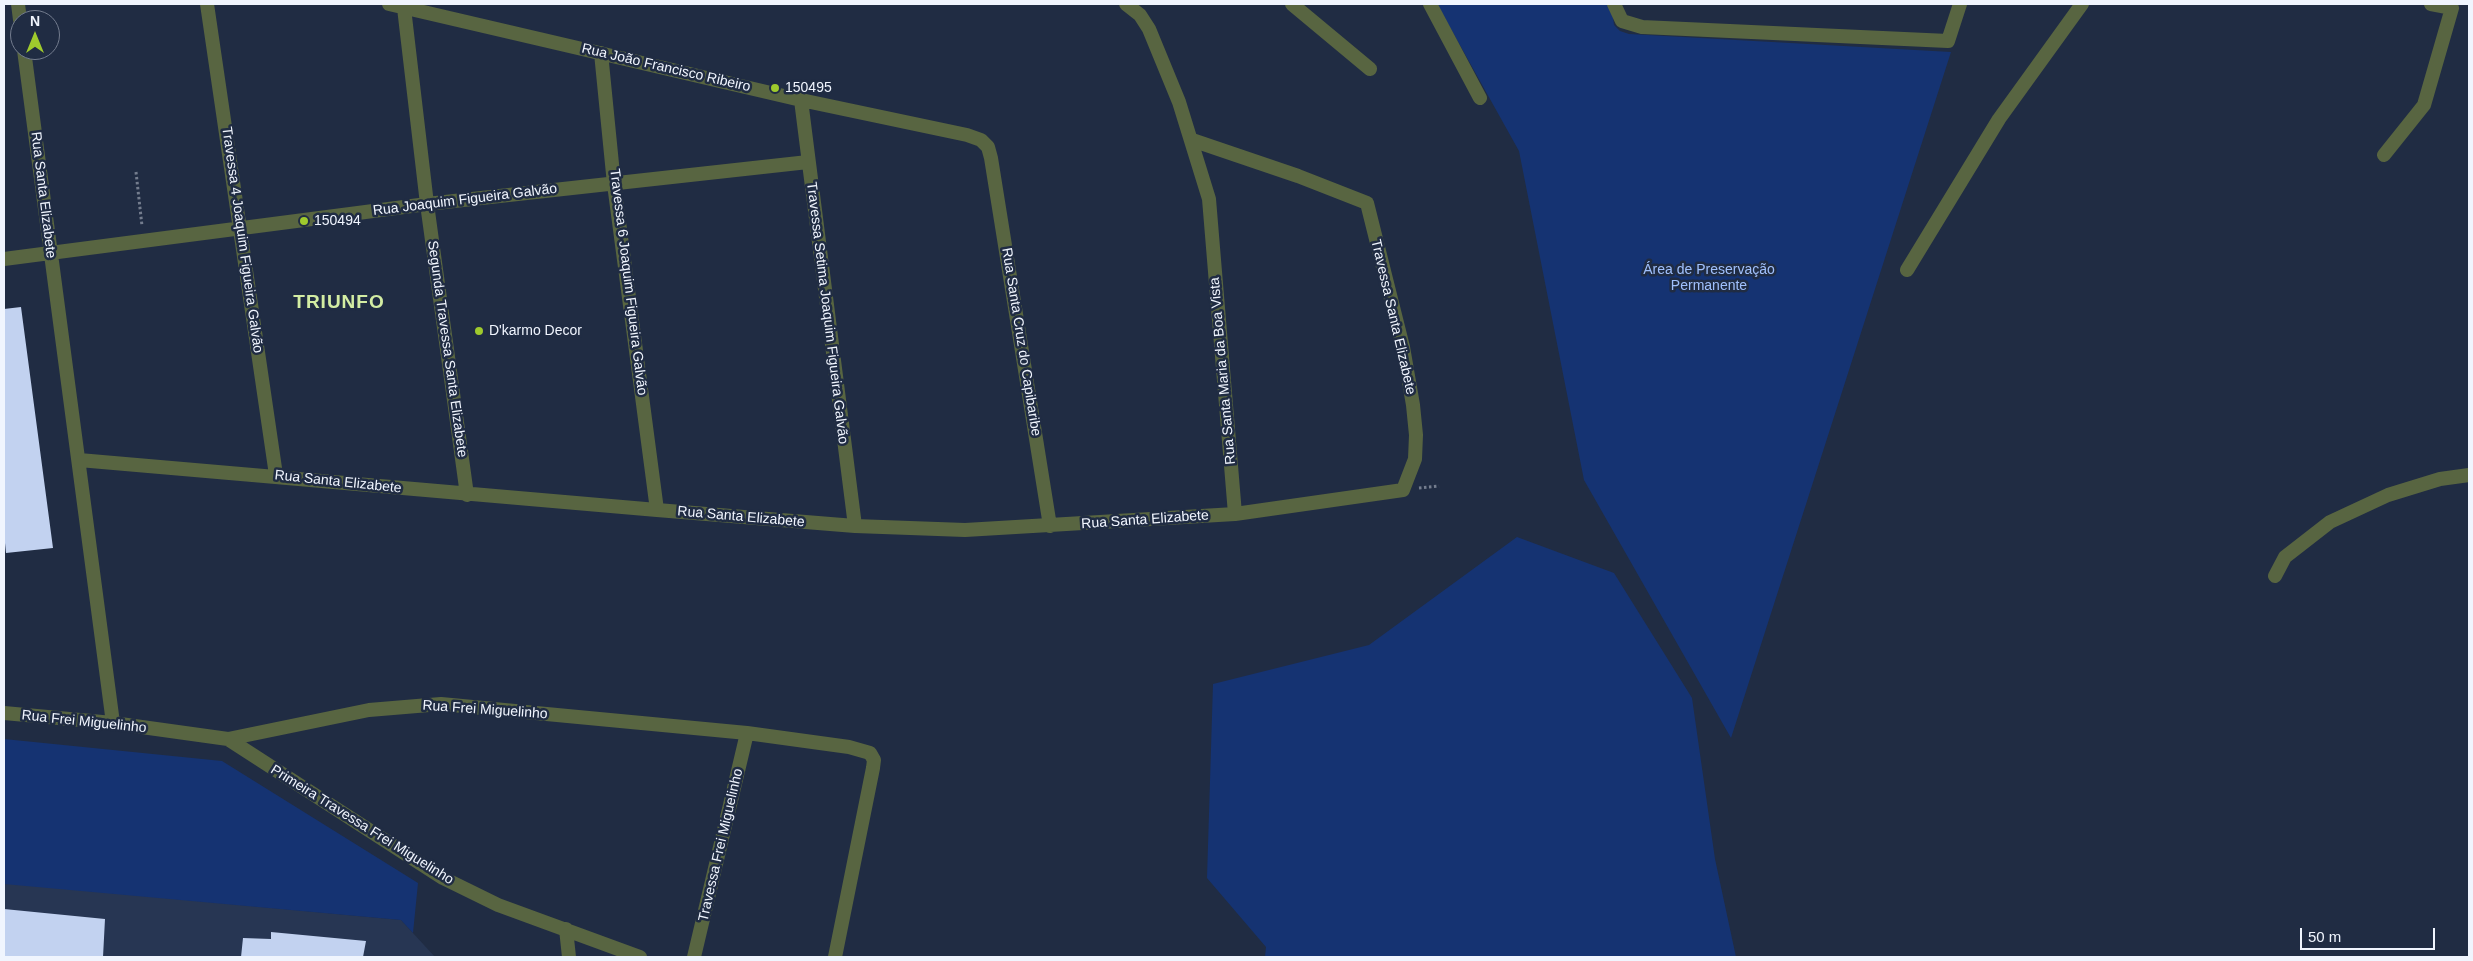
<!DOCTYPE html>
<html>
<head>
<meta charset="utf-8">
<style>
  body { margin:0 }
  #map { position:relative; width:2473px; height:961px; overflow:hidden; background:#202c43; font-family:Arial,sans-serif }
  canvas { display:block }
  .frame { position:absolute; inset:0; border:5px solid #f0f5fe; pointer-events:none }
  .north { position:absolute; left:10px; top:10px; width:50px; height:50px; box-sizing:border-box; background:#202c43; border:1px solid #737c8e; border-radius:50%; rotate:0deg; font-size:14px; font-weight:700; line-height:20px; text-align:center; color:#f0f5fe }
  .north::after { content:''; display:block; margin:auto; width:18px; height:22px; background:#9fca2d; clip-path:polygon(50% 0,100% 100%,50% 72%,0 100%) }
  .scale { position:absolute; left:2300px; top:928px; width:135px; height:22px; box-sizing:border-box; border:2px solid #f0f5fe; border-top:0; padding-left:6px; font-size:15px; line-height:18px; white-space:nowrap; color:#f0f5fe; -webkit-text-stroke:4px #202c43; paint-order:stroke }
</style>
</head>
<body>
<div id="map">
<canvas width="2473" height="961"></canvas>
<div class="frame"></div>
<div class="north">N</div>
<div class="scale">50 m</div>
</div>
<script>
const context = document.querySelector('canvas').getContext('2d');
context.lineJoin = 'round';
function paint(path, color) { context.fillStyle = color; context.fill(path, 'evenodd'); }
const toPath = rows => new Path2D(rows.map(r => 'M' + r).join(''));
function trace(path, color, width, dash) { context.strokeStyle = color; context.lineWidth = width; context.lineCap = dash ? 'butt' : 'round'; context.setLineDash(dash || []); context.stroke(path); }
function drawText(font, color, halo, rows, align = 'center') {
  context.font = font + ' Arial,sans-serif'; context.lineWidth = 5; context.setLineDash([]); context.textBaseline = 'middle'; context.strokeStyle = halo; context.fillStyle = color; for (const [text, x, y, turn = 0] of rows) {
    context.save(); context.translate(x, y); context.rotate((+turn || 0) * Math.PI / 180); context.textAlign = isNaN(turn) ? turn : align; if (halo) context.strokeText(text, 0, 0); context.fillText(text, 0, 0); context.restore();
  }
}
const built = toPath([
  [4,883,401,920,435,957,4,957]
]);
const green = toPath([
  [1437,4,1611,4,1614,25,1620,31,1629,34,1951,52,1731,738,1584,480,1519,151],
  [1517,537,1614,573,1692,698,1715,859,1736,957,1265,957,1266,947,1207,878,1213,684,1369,645],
  [4,739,222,761,418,883,413,933,401,920,4,884]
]);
const building = toPath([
  [21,307,53,548,6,553,4,533,4,309],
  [4,909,105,919,103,957,4,957],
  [271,932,366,941,363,957,241,957,243,938,271,939]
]);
const path = toPath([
  [136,172,142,226],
  [1419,488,1439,486]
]);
const minor = toPath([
  [18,4,20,20],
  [207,4,276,475],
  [389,4,801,100,967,135,981,140,988,147,991,158,1050,526],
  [1126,4,1140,15,1149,29,1179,102,1209,199,1235,514],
  [1292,4,1370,69],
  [1430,4,1480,98],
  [1614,4,1622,21,1642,27,1948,41,1960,4],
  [404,8,427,204,467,495],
  [24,50,113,723],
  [601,53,614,184,657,510],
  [801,100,855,526],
  [2384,155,2424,105,2452,8,2431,4],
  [4,259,427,204,808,162],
  [1907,270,1999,119,2082,4],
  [79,460,657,510,855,526,965,530,1235,514,1403,490,1415,459,1416,435,1413,405,1403,347,1367,203,1298,176,1192,140],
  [2275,576,2285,557,2330,522,2388,495,2440,479,2469,475],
  [4,713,113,723,228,739,369,710,441,704,747,733,849,747,870,753,874,760,873,768,835,957],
  [228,739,443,878,498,905,640,957],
  [566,929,569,957],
  [694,957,747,733]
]);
const markers = [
  [775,88,5,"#9fca2d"],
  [304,221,5,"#9fca2d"],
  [479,331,5,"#9fca2d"]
];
const streetNames = [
  ["Rua João Francisco Ribeiro",666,68,13],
  ["Rua Santa Elizabete",43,195,83],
  ["Rua Joaquim Figueira Galvão",465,200,-7],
  ["Travessa 4 Joaquim Figueira Galvão",242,240,82],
  ["Travessa 6 Joaquim Figueira Galvão",628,282,83],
  ["Travessa Setima Joaquim Figueira Galvão",827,313,83],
  ["Travessa Santa Elizabete",1393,317,77],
  ["Rua Santa Cruz do Capibaribe",1021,342,81],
  ["Segunda Travessa Santa Elizabete",447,349,82],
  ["Rua Santa Maria da Boa Vista",1223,371,-95],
  ["Rua Santa Elizabete",338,482,6],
  ["Rua Santa Elizabete",741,517,5],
  ["Rua Santa Elizabete",1145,520,-4],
  ["Rua Frei Miguelinho",485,710,4],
  ["Rua Frei Miguelinho",84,722,6],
  ["Primeira Travessa Frei Miguelinho",362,825,32],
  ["Travessa Frei Miguelinho",721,845,-77]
];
const poiNames = [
  ["150495",785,88],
  ["150494",314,221],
  ["D'karmo Decor",489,331]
];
const parkNames = [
  ["Área de Preservação",1709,270],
  ["Permanente",1709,286]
];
const districtNames = [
  ["TRIUNFO",339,303]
];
paint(built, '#273653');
paint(green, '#153372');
paint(building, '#c2d2f0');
trace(path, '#747d8e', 3, [2.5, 2.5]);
trace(minor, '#586541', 14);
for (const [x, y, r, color] of markers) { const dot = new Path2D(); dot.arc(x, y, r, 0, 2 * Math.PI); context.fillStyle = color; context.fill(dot); trace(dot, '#202c43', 2); }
drawText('14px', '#f0f5fe', '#202c43', streetNames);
drawText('14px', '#f0f5fe', '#202c43', poiNames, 'left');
drawText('14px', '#a0c0fc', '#202c43', parkNames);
context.letterSpacing = '1px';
drawText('bold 19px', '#d3eda3', '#202c43', districtNames);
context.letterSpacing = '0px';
</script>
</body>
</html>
